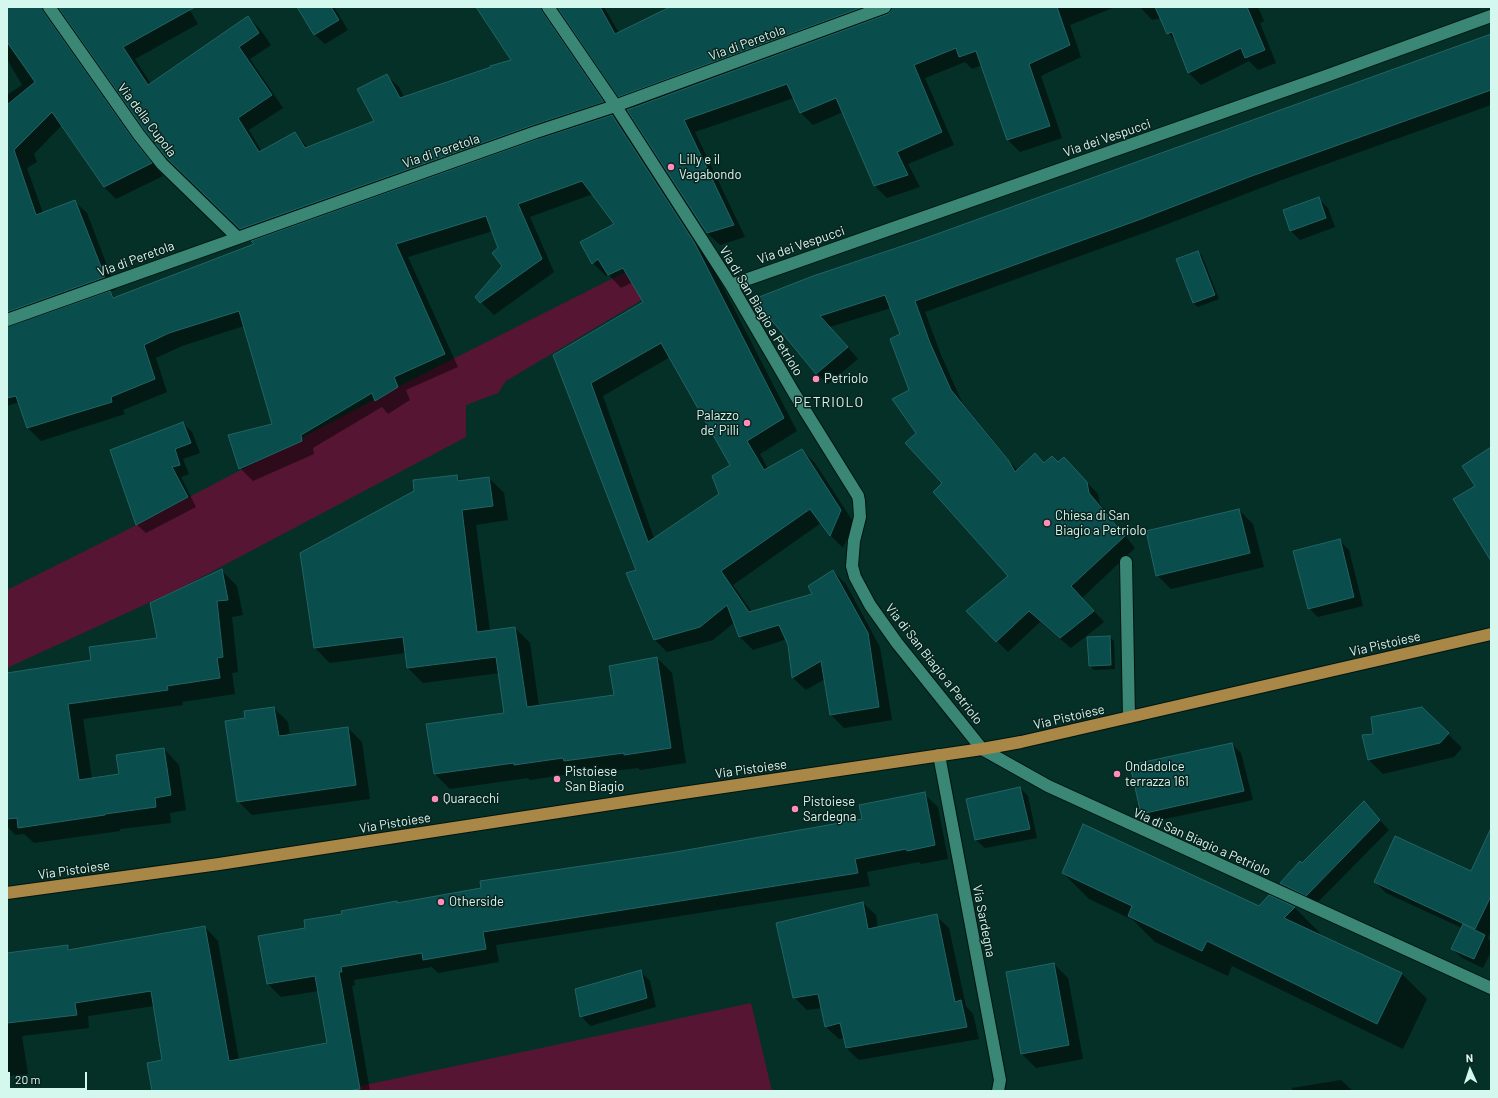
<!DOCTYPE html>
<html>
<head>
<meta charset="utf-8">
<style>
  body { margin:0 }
  #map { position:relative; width:1498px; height:1098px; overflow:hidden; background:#043027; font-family:Barlow,sans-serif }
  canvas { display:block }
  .frame { position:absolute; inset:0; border:8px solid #d4f8ee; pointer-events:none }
  .north { position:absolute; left:1450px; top:1050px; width:40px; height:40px; -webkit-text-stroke:3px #0b231e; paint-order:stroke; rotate:357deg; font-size:11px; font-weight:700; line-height:16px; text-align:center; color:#d4f8ee }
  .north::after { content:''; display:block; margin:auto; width:14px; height:18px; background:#d4f8ee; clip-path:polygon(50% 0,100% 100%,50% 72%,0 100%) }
  .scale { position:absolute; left:8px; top:1072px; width:79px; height:18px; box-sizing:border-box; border:2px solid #d4f8ee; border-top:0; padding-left:5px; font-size:12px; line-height:14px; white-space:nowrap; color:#d4f8ee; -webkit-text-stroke:3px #0b231e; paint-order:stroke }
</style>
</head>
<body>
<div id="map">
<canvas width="1498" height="1098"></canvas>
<div class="frame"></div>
<div class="north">N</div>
<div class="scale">20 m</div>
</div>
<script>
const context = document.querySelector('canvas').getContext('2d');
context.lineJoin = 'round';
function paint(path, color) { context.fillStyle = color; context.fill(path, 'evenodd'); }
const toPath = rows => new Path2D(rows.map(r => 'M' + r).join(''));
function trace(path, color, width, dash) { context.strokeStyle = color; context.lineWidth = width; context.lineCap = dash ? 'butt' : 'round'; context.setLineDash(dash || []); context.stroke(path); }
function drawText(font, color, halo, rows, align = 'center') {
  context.font = font + ' Barlow,sans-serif'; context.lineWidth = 3; context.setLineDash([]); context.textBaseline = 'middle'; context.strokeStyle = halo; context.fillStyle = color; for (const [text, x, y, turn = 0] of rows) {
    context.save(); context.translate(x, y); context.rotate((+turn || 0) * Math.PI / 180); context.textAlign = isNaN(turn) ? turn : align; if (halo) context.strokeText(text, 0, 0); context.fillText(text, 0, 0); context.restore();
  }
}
const green = toPath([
  [687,241,699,266,506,381,498,393,466,405,466,437,181,588,7,668,7,590,117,535,425,373],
  [751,1003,772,1091,336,1091,546,1047]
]);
const shadow = toPath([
  [7,7,188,7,198,24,135,59,151,84,248,17,260,29,271,45,250,59,283,108,249,130,262,152,295,133,308,148,375,122,386,75,399,87,404,97,513,61,482,7,604,7,619,33,673,7,1115,7,1070,25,1081,57,1041,76,1062,138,1020,152,1008,140,982,65,972,69,965,62,925,78,954,145,908,164,920,187,887,198,875,186,843,112,813,125,801,113,794,98,695,132,745,237,720,245,707,233,632,109,619,96,561,12,559,11,553,16,615,114,611,115,625,129,707,256,797,431,760,454,768,469,802,450,815,463,854,523,843,548,830,535,821,523,733,585,752,612,814,595,833,571,846,584,880,647,892,720,844,728,831,715,825,679,806,690,793,678,789,644,787,639,753,650,740,637,735,622,713,640,667,652,654,639,637,570,554,356,644,303,633,282,621,288,608,274,606,276,593,263,582,243,615,224,593,194,530,217,554,272,494,315,476,297,503,266,500,248,493,231,408,257,458,367,406,390,410,400,388,414,382,407,313,448,314,454,253,481,240,468,273,425,244,326,182,346,156,358,167,392,123,410,125,414,41,441,28,428,20,404,19,402,7,406,7,343,48,314,36,302,7,303,7,95,22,85,7,59],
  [60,11,63,12,166,156,256,244,116,298,109,292,116,289,87,213,74,201,43,213,27,168,37,162,34,154,62,125,104,187,116,199,163,176,145,153,55,24,54,16],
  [670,357,732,466,720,494,654,538,603,396],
  [298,7,334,7,348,30,325,44,315,35],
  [1140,7,1258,7,1264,21,1260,23,1276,63,1258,70,1249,61,1201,85,1189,73,1178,44,1168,33,1161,18,1152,20],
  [1491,35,1491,105,1279,181,1152,230,925,312,941,355,962,402,1017,470,1044,464,1058,463,1074,469,1098,494,1100,504,1135,548,1082,598,1104,622,1071,648,1040,622,1008,652,967,611,1009,576,943,483,918,434,901,334,891,308,830,327,858,359,828,384,817,374,755,300],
  [1318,198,1328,208,1335,227,1300,240,1290,230],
  [1198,252,1202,256,1219,299,1198,307,1193,303],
  [183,423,192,432,200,453,183,459,189,474,181,477,196,507,146,533,136,524],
  [457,476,462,481,489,478,504,493,508,520,476,525,490,631,515,628,530,643,539,706,615,696,657,658,672,673,686,763,640,770,638,768,580,775,577,773,530,780,528,778,450,789,435,774,505,714,500,673,423,683,408,668,406,653,330,663,315,648],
  [1239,510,1253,524,1264,567,1171,589,1157,575],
  [1339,540,1349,550,1363,606,1318,617,1309,608],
  [221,570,237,586,243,615,232,617,238,672,232,673,235,694,182,702,183,705,83,719,92,779,120,774,164,749,179,765,186,810,170,813,171,823,120,829,120,831,34,843,24,834,15,835,7,826,7,674,92,661,158,639],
  [1110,637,1114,641,1115,669,1094,670,1090,666],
  [274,708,288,722,290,736,348,728,362,742,370,799,252,815,238,801,246,719,245,712],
  [1422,708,1462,748,1454,757,1383,774,1369,760,1363,736,1375,735],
  [1232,744,1241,753,1253,800,1151,822,1142,813],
  [1020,788,1028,796,1037,838,985,848,976,840,968,800],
  [924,794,938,807,948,859,921,864,919,862,867,872,870,886,496,945,499,962,438,973,432,967,354,980,355,985,352,986,370,1091,153,1091,164,1061,154,1006,88,1016,89,1028,22,1036,28,1074,7,1076,7,954,67,946,71,950,205,927,218,941,239,1060,328,1044,318,991,281,997,268,984,306,929,343,915,397,902,398,904,670,854,863,820],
  [1364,803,1389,830,1316,904,1290,892,1281,883,1302,865],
  [1491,831,1491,931,1488,938,1491,942,1491,952,1483,968,1462,958,1452,949,1462,928,1386,893,1375,882,1472,872],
  [1063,873,1259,908,1270,896,1295,908,1320,933,1318,935,1402,974,1427,999,1403,1049,1232,966,1228,976,1155,942,1133,920,1089,899],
  [863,903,876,915,878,928,936,916,949,928,966,1006,973,1014,979,1039,859,1060,846,1048,844,1038,839,1039,826,1027,822,1008,807,1010,794,997],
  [1054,964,1068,978,1083,1059,1036,1068,1022,1054],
  [640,971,650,981,656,1007,590,1026,581,1016],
  [1341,1080,1353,1091,1293,1091,1292,1088]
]);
const building = toPath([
  [7,7,42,7,43,11,133,139,152,163,104,187,52,112,14,150,36,215,75,200,105,277,7,312,7,105,35,82,7,42,7,7],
  [58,7,195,7,123,47,148,85,248,16,259,33,239,47,272,95,238,118,259,152,295,132,305,148,374,121,357,89,387,74,400,98,491,67,490,66,511,60,476,7,541,7,542,11,604,102,533,125,240,229,166,157,145,131,58,7],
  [297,7,331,7,339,20,314,35,297,7],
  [557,7,600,7,615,34,670,7,863,7,618,97,557,7],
  [892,7,1057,7,1070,45,1029,64,1050,126,1007,140,976,51,959,57,956,48,914,65,942,132,897,152,908,175,874,186,836,98,800,113,787,84,684,120,734,225,707,233,627,110,888,14,891,11,892,7],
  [1155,7,1247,7,1265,50,1245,58,1241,48,1188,73,1172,32,1167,34,1155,7],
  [1491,34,1491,90,1249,177,1141,219,915,301,930,343,951,390,1009,461,1015,472,1035,453,1044,463,1052,456,1058,462,1064,457,1087,482,1089,493,1125,536,1071,586,1094,611,1060,638,1029,611,996,642,966,611,1008,576,933,492,942,483,905,443,916,433,892,399,909,390,890,339,900,334,885,295,820,316,848,347,816,374,754,299,813,276,923,239,1491,34],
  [612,115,694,242,784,418,747,441,764,470,802,449,841,510,830,536,810,509,721,571,749,612,812,594,808,586,833,570,868,633,879,707,830,715,821,661,792,678,788,645,779,625,739,637,727,605,700,627,654,640,626,573,636,570,553,355,643,302,623,268,608,275,598,259,592,264,580,242,614,224,582,181,518,204,542,259,480,303,475,297,502,266,492,253,498,248,486,216,396,244,445,354,394,377,398,387,375,401,372,393,301,435,302,441,239,469,228,435,272,424,239,311,169,333,144,345,155,379,111,397,112,402,27,428,16,396,7,398,7,327,110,291,113,298,254,244,251,241,538,139,612,115],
  [661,343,730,465,712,476,719,494,648,542,591,383,661,343],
  [1319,197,1326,218,1290,231,1283,210,1319,197],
  [1198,251,1215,295,1193,303,1176,259,1198,251],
  [183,422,191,443,175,449,180,465,172,467,188,497,136,525,110,450,183,422],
  [1491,447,1491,561,1453,499,1475,486,1462,466,1491,447],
  [457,475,458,481,489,477,493,506,462,510,477,632,515,627,527,707,614,695,609,666,657,657,671,748,624,755,624,753,564,761,563,758,514,765,514,763,434,774,426,724,504,713,496,657,407,668,403,637,314,648,300,553,414,491,413,480,457,475],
  [1239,509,1250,553,1156,576,1146,531,1239,509],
  [1340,539,1354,597,1308,609,1293,551,1340,539],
  [222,569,228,600,217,601,223,657,217,658,220,678,167,686,168,690,68,704,79,780,119,774,116,755,164,748,171,795,155,798,156,807,105,814,105,815,18,828,17,818,7,819,7,673,91,660,89,647,157,638,150,603,222,569],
  [1110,636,1111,665,1089,666,1087,637,1110,636],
  [274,707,279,736,348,727,356,785,237,802,225,721,245,718,244,711,274,707],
  [1422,707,1449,733,1440,743,1368,760,1362,735,1373,734,1371,717,1422,707],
  [1232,743,1244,791,1141,814,1130,765,1232,743],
  [1020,787,1030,829,975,840,966,799,1020,787],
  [925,792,935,845,907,851,906,849,855,859,858,873,483,932,486,949,423,960,422,953,341,967,342,972,339,972,360,1089,347,1091,152,1091,147,1063,162,1060,151,991,75,1003,77,1015,7,1023,7,953,68,945,68,950,205,926,229,1061,327,1043,315,976,267,984,258,936,305,928,304,920,342,914,341,911,397,901,397,903,481,888,480,881,670,853,862,819,859,805,925,792],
  [1364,801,1380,820,1306,896,1280,883,1300,861,1302,863,1364,801],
  [1083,824,1259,906,1269,895,1295,907,1284,918,1402,973,1377,1024,1207,941,1202,951,1128,916,1132,906,1062,873,1083,824],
  [1491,828,1491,896,1475,929,1374,882,1395,836,1471,871,1491,828],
  [863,902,868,929,937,914,955,1002,961,1000,967,1027,846,1048,840,1023,825,1027,818,994,793,998,776,923,863,902],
  [1463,924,1485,935,1474,959,1451,949,1463,924],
  [1054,963,1069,1045,1021,1054,1006,972,1054,963],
  [641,970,647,998,580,1017,575,989,641,970]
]);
const minor = toPath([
  [49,7,139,135,162,164,237,237],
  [548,7,613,102,731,285,794,393,858,496,859,501,860,517,854,541,852,566,855,577,870,605,897,643,982,749,1048,786,1491,988],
  [731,285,1326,76,1491,16],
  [7,320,536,132,612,107,885,7],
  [1126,562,1129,717],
  [939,755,1000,1080,998,1091]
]);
const major = toPath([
  [7,893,219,864,676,794,982,749,1021,742,1491,634]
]);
const markers = [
  [671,167,4,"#ff8eba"],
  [816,379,4,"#ff8eba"],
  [747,423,4,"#ff8eba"],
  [1047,523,4,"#ff8eba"],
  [1117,774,4,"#ff8eba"],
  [557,779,4,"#ff8eba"],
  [435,799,4,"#ff8eba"],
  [795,809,4,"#ff8eba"],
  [441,902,4,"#ff8eba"]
];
const streetNames = [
  ["Via di Peretola",747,43,-20],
  ["Via della Cupola",147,120,53],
  ["Via dei Vespucci",1107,138,-19],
  ["Via di Peretola",441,151,-19],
  ["Via dei Vespucci",801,245,-19],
  ["Via di Peretola",136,259,-20],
  ["Via di San Biagio a Petriolo",761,311,59],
  ["Via Pistoiese",1385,644,-13],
  ["Via di San Biagio a Petriolo",934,664,52],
  ["Via Pistoiese",1069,717,-13],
  ["Via Pistoiese",751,769,-8],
  ["Via Pistoiese",395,823,-9],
  ["Via di San Biagio a Petriolo",1202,842,24],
  ["Via Pistoiese",74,870,-8],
  ["Via Sardegna",984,921,79]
];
const poiNames = [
  ["Lilly e il",679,160],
  ["Vagabondo",679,175],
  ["Petriolo",824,379],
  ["Palazzo",739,416,"right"],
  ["de’ Pilli",739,431,"right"],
  ["Chiesa di San",1055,516],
  ["Biagio a Petriolo",1055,531],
  ["Ondadolce",1125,767],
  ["terrazza 161",1125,782],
  ["Pistoiese",565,772],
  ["San Biagio",565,787],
  ["Quaracchi",443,799],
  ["Pistoiese",803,802],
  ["Sardegna",803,817],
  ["Otherside",449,902]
];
const neighbourhoodNames = [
  ["PETRIOLO",829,402]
];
paint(green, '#561633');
paint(shadow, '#0007');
paint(building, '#0a4d4d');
trace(building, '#226464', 1);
trace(minor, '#001510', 14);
trace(major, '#001510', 14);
trace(minor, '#3a8776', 12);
trace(major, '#a98746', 12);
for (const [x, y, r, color] of markers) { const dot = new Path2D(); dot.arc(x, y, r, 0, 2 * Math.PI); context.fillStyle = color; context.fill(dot); trace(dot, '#0b231e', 1.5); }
drawText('13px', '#d4f8ee', '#0b231e', streetNames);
drawText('13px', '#d4f8ee', '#0b231e', poiNames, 'left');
context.letterSpacing = '1px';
drawText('14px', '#d4f8ee', '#0b231e', neighbourhoodNames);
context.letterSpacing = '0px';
</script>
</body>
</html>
